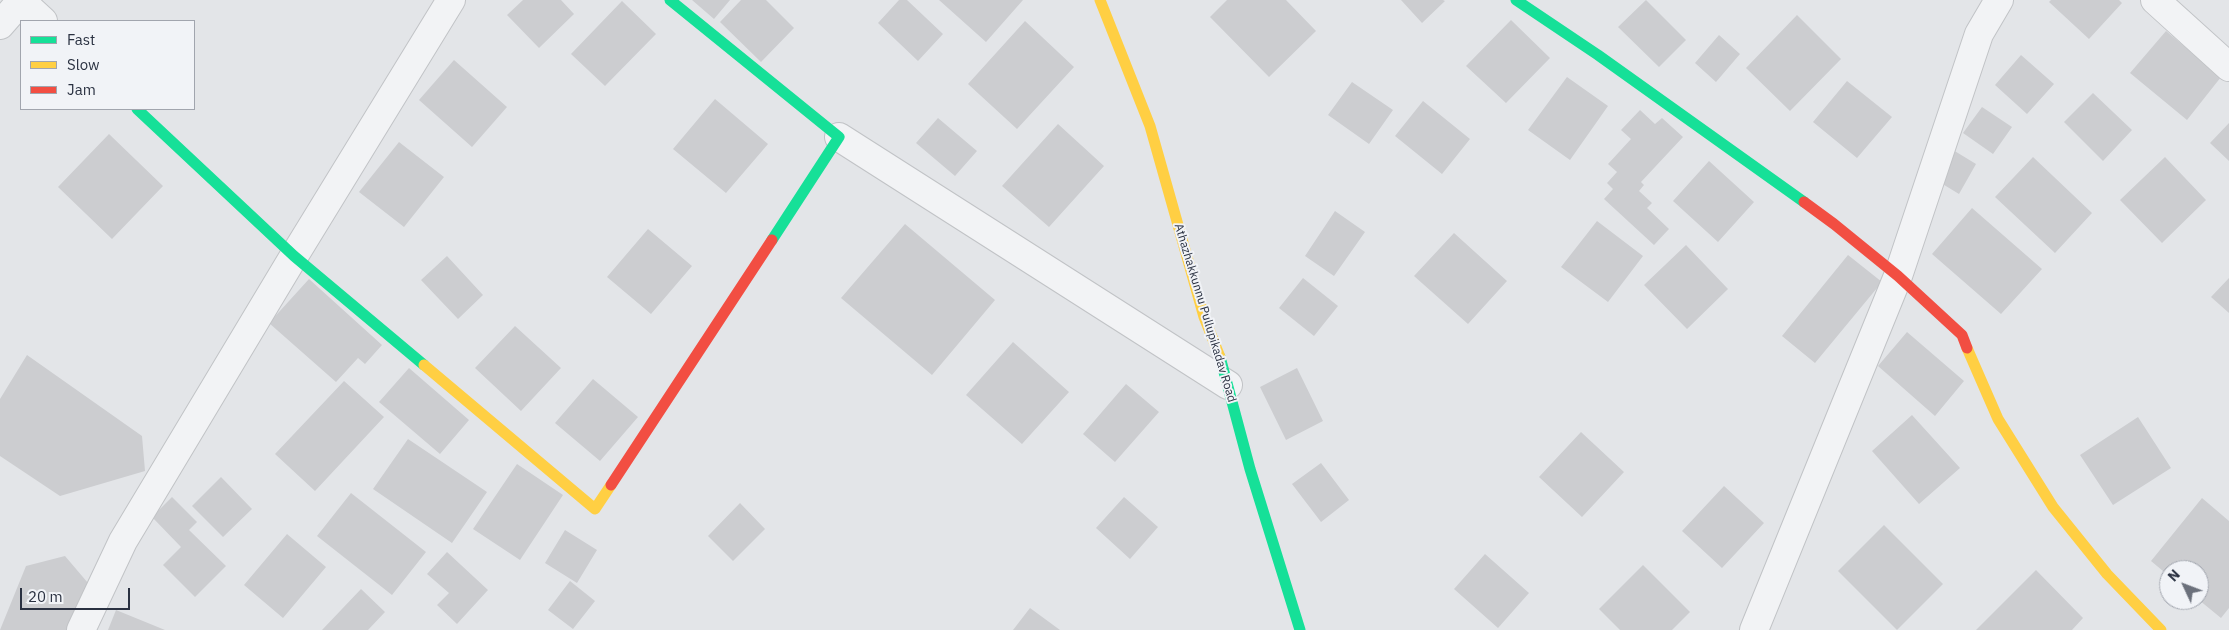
<!DOCTYPE html>
<html>
<head>
<meta charset="utf-8">
<style>
  body { margin:0 }
  #map { position:relative; width:2229px; height:630px; overflow:hidden; background:#e3e5e8; font-family:"IBM Plex Sans",sans-serif }
  canvas { display:block }
  .legend { position:absolute; left:20px; top:20px; width:175px; height:90px; box-sizing:border-box; background:#f1f3f7; border:1px solid #a1a5ae; margin:0; padding:6px 9px; list-style:none; font-size:15px; color:#2a3141 }
  .legend li { display:flex; align-items:center; gap:10px; height:25px }
  .legend b { width:25px; border:1px solid #a1a5ae }
  .north { position:absolute; left:2159px; top:560px; width:50px; height:50px; box-sizing:border-box; background:#f1f3f7; border:1px solid #a1a5ae; border-radius:50%; rotate:313deg; font-size:14px; font-weight:700; line-height:20px; text-align:center; color:#2a3141 }
  .north::after { content:''; display:block; margin:auto; width:18px; height:22px; background:#6b707b; clip-path:polygon(50% 0,100% 100%,50% 72%,0 100%) }
  .scale { position:absolute; left:20px; top:588px; width:110px; height:22px; box-sizing:border-box; border:2px solid #2a3141; border-top:0; padding-left:6px; font-size:15px; line-height:18px; white-space:nowrap; color:#2a3141; -webkit-text-stroke:4px #f1f3f7; paint-order:stroke }
</style>
</head>
<body>
<div id="map">
<canvas width="2229" height="630"></canvas>
<ul class="legend">
<li><b style="height:6px;background:#16e098"></b>Fast</li>
<li><b style="height:6px;background:#ffcf43"></b>Slow</li>
<li><b style="height:6px;background:#f24e42"></b>Jam</li>
</ul>
<div class="north">N</div>
<div class="scale">20 m</div>
</div>
<script>
const context = document.querySelector('canvas').getContext('2d');
context.lineJoin = 'round';
function paint(path, color) { context.fillStyle = color; context.fill(path, 'evenodd'); }
const toPath = rows => new Path2D(rows.map(r => 'M' + r).join(''));
function trace(path, color, width, dash) { context.strokeStyle = color; context.lineWidth = width; context.lineCap = dash ? 'butt' : 'round'; context.setLineDash(dash || []); context.stroke(path); }
function drawText(font, color, halo, rows, align = 'center') {
  context.font = font + ' "IBM Plex Sans",sans-serif'; context.lineWidth = 4; context.setLineDash([]); context.textBaseline = 'middle'; context.strokeStyle = halo; context.fillStyle = color; for (const [text, x, y, turn = 0] of rows) {
    context.save(); context.translate(x, y); context.rotate((+turn || 0) * Math.PI / 180); context.textAlign = isNaN(turn) ? turn : align; if (halo) context.strokeText(text, 0, 0); context.fillText(text, 0, 0); context.restore();
  }
}
const building = toPath([
  [523,0,561,0,574,14,539,48,507,15],
  [692,0,730,0,714,19],
  [741,0,766,0,794,28,761,62,720,22],
  [899,0,907,0,943,34,918,61,878,23],
  [939,0,1023,0,986,42],
  [1227,0,1286,0,1316,31,1269,77,1210,17],
  [1401,0,1443,0,1445,1,1422,23],
  [1646,0,1686,40,1659,67,1618,27],
  [2051,0,2119,0,2122,3,2089,39,2049,2],
  [622,1,656,34,605,86,571,54],
  [1797,15,1841,59,1790,111,1746,68],
  [1511,20,1550,58,1506,103,1466,66],
  [1025,21,1074,67,1017,129,968,84],
  [2166,31,2221,77,2187,120,2130,73],
  [1719,35,1740,54,1716,82,1695,63],
  [2021,55,2054,84,2027,114,1995,85],
  [454,60,507,107,472,147,419,100],
  [1567,77,1608,106,1570,160,1528,130],
  [1847,81,1892,117,1857,158,1813,122],
  [1352,82,1393,110,1369,144,1328,115],
  [2093,93,2132,130,2103,161,2064,122],
  [715,99,768,144,726,193,673,149],
  [1423,101,1470,139,1442,174,1395,136],
  [1982,107,2012,127,1993,154,1963,133],
  [1640,110,1655,124,1662,118,1683,137,1641,182,1644,185,1639,191,1652,203,1647,208,1669,229,1654,245,1604,199,1613,189,1607,183,1617,172,1608,164,1631,139,1621,130],
  [938,118,977,151,955,176,916,143],
  [2229,123,2229,161,2210,143],
  [1058,124,1104,166,1049,227,1002,186],
  [109,134,163,186,112,239,58,187],
  [399,142,444,177,404,227,359,192],
  [1953,150,1976,164,1959,194,1936,180],
  [2033,157,2092,213,2055,253,1995,197],
  [2165,157,2206,200,2162,243,2120,200],
  [1709,161,1754,202,1718,242,1673,201],
  [1972,208,2042,269,2001,314,1932,254],
  [1335,211,1365,232,1334,276,1305,256],
  [1597,221,1643,256,1608,302,1561,267],
  [905,224,995,300,932,375,841,298],
  [648,229,692,266,651,314,607,277],
  [1454,233,1507,281,1468,324,1414,276],
  [1686,245,1728,289,1687,329,1644,285],
  [1848,255,1882,282,1815,363,1782,336],
  [447,256,483,295,458,319,421,280],
  [1303,278,1338,306,1314,336,1279,308],
  [2229,278,2229,313,2211,297],
  [309,279,382,345,365,364,358,358,336,382,269,323],
  [515,326,561,368,521,411,475,368],
  [1907,332,1964,381,1935,416,1878,366],
  [1013,342,1069,392,1022,444,966,395],
  [27,355,142,436,145,471,60,496,0,456,0,399],
  [409,368,469,420,440,454,379,402],
  [1297,368,1323,421,1286,440,1260,387],
  [593,379,638,417,600,461,555,423],
  [344,381,384,417,315,491,275,454],
  [1126,384,1159,412,1115,462,1083,434],
  [1912,415,1960,468,1919,504,1872,451],
  [2138,417,2171,468,2113,505,2080,455],
  [1581,432,1624,472,1582,517,1539,477],
  [408,439,487,492,452,543,373,489],
  [1321,463,1349,500,1321,522,1292,484],
  [517,464,563,495,520,560,473,529],
  [221,477,252,509,223,537,192,506],
  [1724,486,1764,523,1722,568,1682,531],
  [351,493,426,552,392,595,317,536],
  [172,497,197,522,189,530,226,566,195,597,163,565,181,547,152,517],
  [1124,497,1158,527,1130,559,1096,528],
  [2202,498,2229,521,2229,608,2221,618,2199,600,2199,570,2169,570,2169,576,2151,561],
  [740,503,765,529,733,561,708,536],
  [1884,525,1943,584,1897,630,1838,571],
  [565,530,597,550,577,583,545,563],
  [287,534,326,567,283,618,244,585],
  [447,552,488,590,457,624,437,605,449,593,427,574],
  [1485,554,1529,593,1498,628,1454,589],
  [65,556,88,583,66,630,0,630,26,566],
  [1643,565,1690,612,1672,630,1620,630,1599,609],
  [2036,570,2083,618,2072,630,1976,630],
  [570,581,595,601,573,629,548,610],
  [361,589,385,612,368,630,322,630],
  [1030,608,1060,630,1013,630],
  [116,610,165,630,108,630]
]);
const street = toPath([
  [20,0,43,21],
  [2155,0,2229,67],
  [0,25,21,1],
  [839,137,1228,385],
  [81,630,123,541,294,256,451,0],
  [1754,630,1898,276,1979,34,1999,0]
]);
const fast = toPath([
  [670,0,839,137,772,240],
  [1516,0,1598,55,1804,202],
  [137,109,294,256,424,365],
  [1220,357,1250,469,1300,630]
]);
const slow = toPath([
  [1100,0,1150,126,1204,317,1220,357],
  [1967,348,1998,419,2053,507,2107,574,2161,630],
  [424,365,595,509,611,485]
]);
const jam = toPath([
  [1804,202,1834,224,1898,276,1962,335,1967,348],
  [611,485,772,240]
]);
const streetNames = [
  ["Athazhakkunnu Pullupikadav Road",1205,313,73]
];
paint(building, '#cccdd0');
trace(street, '#c1c3c6', 30);
trace(street, '#f2f3f5', 28);
trace(fast, '#16e098', 11);
trace(slow, '#ffcf43', 11);
trace(jam, '#f24e42', 11);
drawText('12px', '#2a3141', '#f1f3f7', streetNames);
</script>
</body>
</html>
